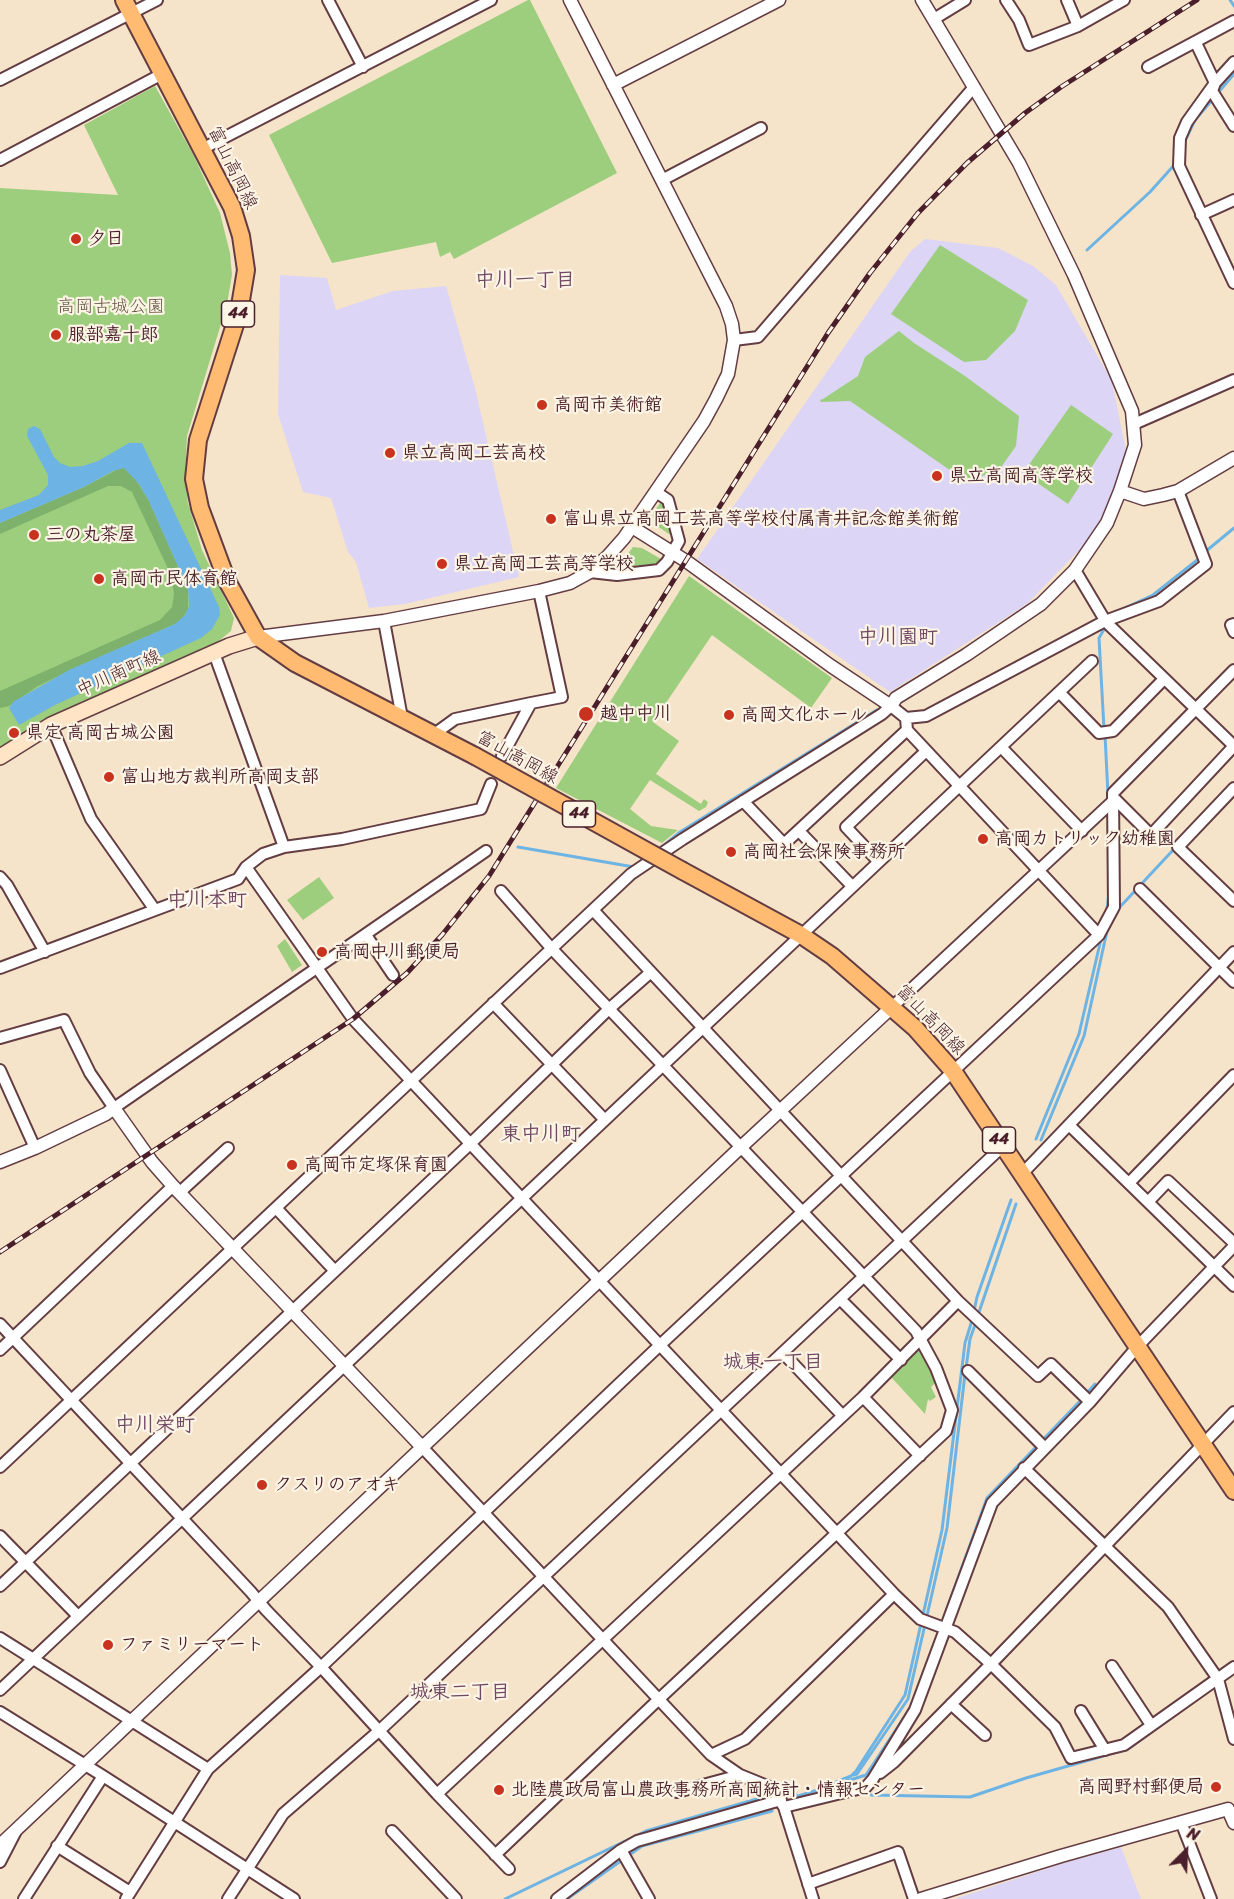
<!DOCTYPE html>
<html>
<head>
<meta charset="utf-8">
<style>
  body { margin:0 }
  #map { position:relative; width:1234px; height:1899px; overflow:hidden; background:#f6e4ca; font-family:Sriracha,sans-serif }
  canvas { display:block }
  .north { position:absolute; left:1156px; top:1821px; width:60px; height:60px; -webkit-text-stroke:4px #fcf5e5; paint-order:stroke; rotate:24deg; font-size:16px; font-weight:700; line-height:24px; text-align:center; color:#4a1f2b }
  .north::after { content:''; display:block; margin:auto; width:21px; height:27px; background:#4a1f2b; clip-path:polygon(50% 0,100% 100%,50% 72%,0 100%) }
</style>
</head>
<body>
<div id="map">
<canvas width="1234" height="1899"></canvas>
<div class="north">N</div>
</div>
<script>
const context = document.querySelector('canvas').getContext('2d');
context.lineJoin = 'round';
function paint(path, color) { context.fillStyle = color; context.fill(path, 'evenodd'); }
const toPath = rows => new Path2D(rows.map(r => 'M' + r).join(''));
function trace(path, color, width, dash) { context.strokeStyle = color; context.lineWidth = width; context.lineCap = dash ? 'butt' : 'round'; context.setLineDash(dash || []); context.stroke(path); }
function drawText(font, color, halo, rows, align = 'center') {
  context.font = font + ' Sriracha,"Klee One",sans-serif'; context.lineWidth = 4.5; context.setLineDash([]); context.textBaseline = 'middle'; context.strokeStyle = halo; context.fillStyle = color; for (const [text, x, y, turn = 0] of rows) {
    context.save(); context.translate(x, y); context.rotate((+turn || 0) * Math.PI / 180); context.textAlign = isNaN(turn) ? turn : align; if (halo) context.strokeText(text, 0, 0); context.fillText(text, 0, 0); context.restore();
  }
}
const built = toPath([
  [925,239,998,248,1033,266,1056,285,1112,381,1127,456,1113,496,1088,541,1027,604,890,692,697,559,910,252],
  [280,275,327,278,336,310,393,291,446,286,475,388,519,577,405,604,369,608,356,562,348,552,331,498,303,492,278,414],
  [1121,1847,1141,1899,954,1899,1064,1863]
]);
const green = toPath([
  [528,0,530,0,617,173,454,259,450,252,440,257,436,242,332,263,269,135],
  [155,86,194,156,220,213,230,253,232,275,227,304,187,436,185,479,188,503,202,550,234,618,231,631,216,643,55,718,0,748,0,188,118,195,84,125],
  [940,245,1028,300,1015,331,986,360,964,362,891,314],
  [899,331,914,343,965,376,1019,416,1016,446,997,473,975,477,970,484,850,401,821,402,820,400,823,399,858,376,865,357],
  [1071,405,1113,434,1068,504,1023,473],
  [663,499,668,504,665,509,667,523,672,527,675,538,654,524,653,513],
  [633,547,642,548,661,559,657,565,622,570,618,567],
  [689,576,832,678,811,708,712,635,653,722,679,741,656,774,701,804,704,799,708,802,706,807,699,811,650,780,630,809,651,826,678,830,662,843,556,788],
  [319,877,334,898,303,920,287,900],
  [285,939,302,965,292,972,277,946],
  [925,1342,944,1375,931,1387,936,1397,930,1401,928,1399,925,1414,891,1377]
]);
const forest = toPath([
  [120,468,124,468,133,475,149,501,188,589,188,610,181,620,175,624,81,665,38,686,9,706,0,708,0,691,160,620,172,607,174,594,171,575,132,492,121,486,108,486,0,534,0,523,84,487]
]);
const water = toPath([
  [34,426,40,429,54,457,60,463,70,467,83,466,98,461,129,443,142,443,219,607,220,615,212,629,201,638,57,704,19,725,9,708,13,702,69,670,175,624,185,615,189,606,188,589,149,501,139,484,124,468,113,471,84,487,0,523,0,510,39,495,48,485,48,475,27,436,28,429]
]);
const stream = toPath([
  [1230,0,1234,6],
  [1217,94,1234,74],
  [1184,143,1195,120,1213,99],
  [1087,250,1150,192,1176,163],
  [1205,552,1234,528],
  [1114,613,1153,595,1201,557],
  [1104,729,1099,638,1106,626],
  [1105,735,1108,795],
  [518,847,634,867],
  [662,847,680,832,877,710],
  [1107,909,1109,892],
  [1118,909,1175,848],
  [1036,1139,1079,1034,1101,939],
  [1041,1140,1084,1036,1107,931,1111,923],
  [974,1311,977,1297,1011,1200],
  [978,1315,1016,1204],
  [966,1368,970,1339,976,1322],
  [1086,1394,1095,1384],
  [945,1614,987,1498,1082,1399],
  [853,1775,857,1774,908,1699,947,1528,965,1374],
  [836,1785,836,1782,851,1776,856,1771,905,1695,942,1530,965,1343,973,1317],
  [871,1795,970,1797,1026,1778,1128,1749,1178,1713],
  [795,1797,866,1775,911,1707],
  [505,1899,646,1831,788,1790,798,1796],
  [567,1899,642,1846,772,1811]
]);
const minor = toPath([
  [328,0,363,67],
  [1006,0,1019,20,1029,45,1078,26,1124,0],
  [1067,0,1078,26],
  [934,19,965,0],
  [1196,43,1215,83,1212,91,1234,126],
  [1234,62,1215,83,1187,122,1180,138,1179,166,1234,283],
  [1148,67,1234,21],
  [0,80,157,0],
  [202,149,491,0],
  [0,160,162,74],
  [662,180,761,128],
  [1201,215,1234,200],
  [734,340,758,337,974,87],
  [1134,424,1234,380],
  [1075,570,1106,622,1234,746],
  [590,572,617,575,659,570,667,562,679,541,668,500,656,492],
  [384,621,402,718],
  [1234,624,1231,625,1234,632],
  [214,653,284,847],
  [1059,692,1099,733,1113,731,1164,679],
  [906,718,907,730,1099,935],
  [51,725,91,819,155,910],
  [433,735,455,719,531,703],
  [1001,747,1082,831],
  [502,756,531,703,562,697,539,591],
  [1234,788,1178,847,1234,901],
  [1113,797,1151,835,1234,746],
  [743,801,784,844,907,730],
  [799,831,852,886],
  [878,861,846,827,926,751],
  [246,867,353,1019,894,1594,920,1619,955,1632,991,1664,1055,1727,1071,1758,1124,1745,1234,1667],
  [0,877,7,885,45,952],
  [1140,889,1234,982],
  [593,910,958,1301,1038,1376,1051,1364,1090,1402],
  [366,935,393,975],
  [0,968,238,879,246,867,263,854,284,847,342,839,481,809,491,784],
  [493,1003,604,1119],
  [892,1007,1113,801],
  [0,1038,64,1020,90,1073,114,1108,486,851],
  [0,1070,35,1148],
  [1069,1125,1234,1286],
  [1021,1175,1234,952],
  [1129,1183,1234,1075],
  [179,1193,228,1148],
  [1148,1202,1168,1181,1234,1243],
  [276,1208,334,1270],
  [840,1299,901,1360],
  [0,1324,251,1592,266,1610,321,1667,437,1794,509,1869],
  [0,1350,173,1186],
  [783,1353,842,1415],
  [968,1371,1044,1447],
  [863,1397,920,1456],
  [422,1447,711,1755,740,1775,772,1788,784,1807,813,1899],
  [0,1467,631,874,683,839,882,714,891,706,906,718,926,716,1105,621,1159,601,1206,564,1178,491],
  [1024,1468,1168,1607,1218,1679,1234,1739],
  [0,1536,78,1616],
  [0,1586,470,1144,610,1008,651,972],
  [0,1638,208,1769],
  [1112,1666,1151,1725],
  [0,1690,1092,661],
  [951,1704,985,1735],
  [1081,1711,1105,1750],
  [0,1712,103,1776,294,1899],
  [711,1755,745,1739,894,1594],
  [880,1773,894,1762,991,1664,1234,1412],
  [677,1792,740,1775],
  [437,1794,863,1397,958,1301],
  [784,1807,866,1787,873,1779,915,1710,992,1503,1090,1402,1137,1347,1234,1246],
  [1181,1822,1211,1899],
  [392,1831,456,1899],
  [57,1846,130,1892],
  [621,1850,649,1899],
  [495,1855,658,1700,946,1431,952,1410,936,1368,916,1331,552,949,501,891],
  [0,1862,15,1833],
  [808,1884,898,1852,914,1899],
  [24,1899,103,1776],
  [126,1899,208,1769,321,1667,659,1346,1099,935,1114,907,1113,793,1234,670],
  [228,1899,283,1814,380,1730,1003,1146],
  [557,1899,621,1850,637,1841,781,1800]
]);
const tertiary = toPath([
  [613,85,779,0],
  [1120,491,1144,499,1163,495,1178,491,1234,458],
  [632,527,686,561,831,666,891,706,896,698,966,655,1041,604,1075,570,1107,523,1120,491,1135,445,1132,411,1074,275,1019,163,922,0],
  [258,637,384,621,539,591,570,583,590,572,608,556,624,538,704,421,716,399,728,374,734,340,732,324,726,306,570,0],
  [0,1162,35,1148,106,1114,114,1108,152,1162,173,1186,422,1447],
  [0,1845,741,1147,892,1007],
  [921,1899,1061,1856,1228,1809,1234,1823]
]);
const secondary = toPath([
  [0,757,51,725,229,646,258,637]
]);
const primary = toPath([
  [124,0,232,207,241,236,246,270,239,312,198,440,194,479,200,508,227,581,258,637,295,663,475,756],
  [683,871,801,935,832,956,915,1028,953,1071,1234,1491]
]);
const rail = toPath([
  [0,1252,353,1019,407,973,442,935,489,876,828,333,870,273,918,213,967,163,1025,113,1061,87,1197,0]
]);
const primaryBridge = toPath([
  [475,756,683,871]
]);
const markers = [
  [76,239,6,"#c8321e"],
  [56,335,6,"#c8321e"],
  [542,405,6,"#c8321e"],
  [390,453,6,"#c8321e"],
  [937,476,6,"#c8321e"],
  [551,519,6,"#c8321e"],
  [34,535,6,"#c8321e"],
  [442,564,6,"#c8321e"],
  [99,579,6,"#c8321e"],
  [586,714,8,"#c8321e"],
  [729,715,6,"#c8321e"],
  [14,733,6,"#c8321e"],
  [109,777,6,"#c8321e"],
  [983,839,6,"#c8321e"],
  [731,852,6,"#c8321e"],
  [322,952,6,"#c8321e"],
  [292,1165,6,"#c8321e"],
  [262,1485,6,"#c8321e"],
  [108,1645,6,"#c8321e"],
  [1216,1787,6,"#c8321e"],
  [499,1790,6,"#c8321e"]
];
const shields = [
  [238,314,33],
  [579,814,33],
  [999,1140,33]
];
const shieldNames = [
  ["44",238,314],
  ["44",579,814],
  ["44",999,1140]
];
const streetNames = [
  ["富山高岡線",232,168,64],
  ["中川南町線",119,674,-24],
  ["富山高岡線",517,758,29],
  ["富山高岡線",930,1020,46]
];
const poiNames = [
  ["夕日",88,239],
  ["服部嘉十郎",68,335],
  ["高岡市美術館",554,405],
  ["県立高岡工芸高校",402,453],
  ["県立高岡高等学校",949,476],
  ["富山県立高岡工芸高等学校付属青井記念館美術館",563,519],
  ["三の丸茶屋",46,535],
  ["県立高岡工芸高等学校",454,564],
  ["高岡市民体育館",111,579],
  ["越中中川",600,714],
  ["高岡文化ホール",741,715],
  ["県定 高岡古城公園",26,733],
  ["富山地方裁判所高岡支部",121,777],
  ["高岡カトリック幼稚園",995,839],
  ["高岡社会保険事務所",743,852],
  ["高岡中川郵便局",334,952],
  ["高岡市定塚保育園",304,1165],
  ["クスリのアオキ",274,1485],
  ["ファミリーマート",120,1645],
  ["高岡野村郵便局",1204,1787,"right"],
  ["北陸農政局富山農政事務所高岡統計・情報センター",511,1790]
];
const parkNames = [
  ["高岡古城公園",111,307]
];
const neighbourhoodNames = [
  ["中川一丁目",525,281],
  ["中川園町",898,638],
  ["中川本町",207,901],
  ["東中川町",541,1135],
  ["城東一丁目",773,1363],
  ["中川栄町",155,1426],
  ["城東二丁目",460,1693]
];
paint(built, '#dcd5f6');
paint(green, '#9dce7d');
paint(forest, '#7eb16c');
paint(water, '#6db4e4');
trace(stream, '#6db4e4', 3);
trace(minor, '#643d43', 14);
trace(tertiary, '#643d43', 15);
trace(secondary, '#643d43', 18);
trace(primary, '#643d43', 20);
trace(minor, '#fff', 10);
trace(tertiary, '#fff', 12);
trace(secondary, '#ffe4c6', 15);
trace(primary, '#ffbb71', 16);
trace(rail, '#4a1f2b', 5);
trace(rail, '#fcf5e5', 3, [9]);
trace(primaryBridge, '#643d43', 20, []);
trace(primaryBridge, '#ffbb71', 16);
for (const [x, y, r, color] of markers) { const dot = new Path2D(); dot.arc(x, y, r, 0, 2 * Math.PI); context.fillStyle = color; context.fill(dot); trace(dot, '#fcf5e5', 2); }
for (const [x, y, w] of shields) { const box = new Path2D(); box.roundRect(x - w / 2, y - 13, w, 26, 4.5); context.fillStyle = '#fcf5e5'; context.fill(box); trace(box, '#4a1f2b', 1.5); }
drawText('bold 16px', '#4a1f2b', null, shieldNames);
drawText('18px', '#4a1f2b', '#fcf5e5', streetNames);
drawText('bold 18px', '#4a1f2b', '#fcf5e5', poiNames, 'left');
drawText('18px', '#635444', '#fcf5e5', parkNames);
drawText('bold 20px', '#714863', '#fcf5e5', neighbourhoodNames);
</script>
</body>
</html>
